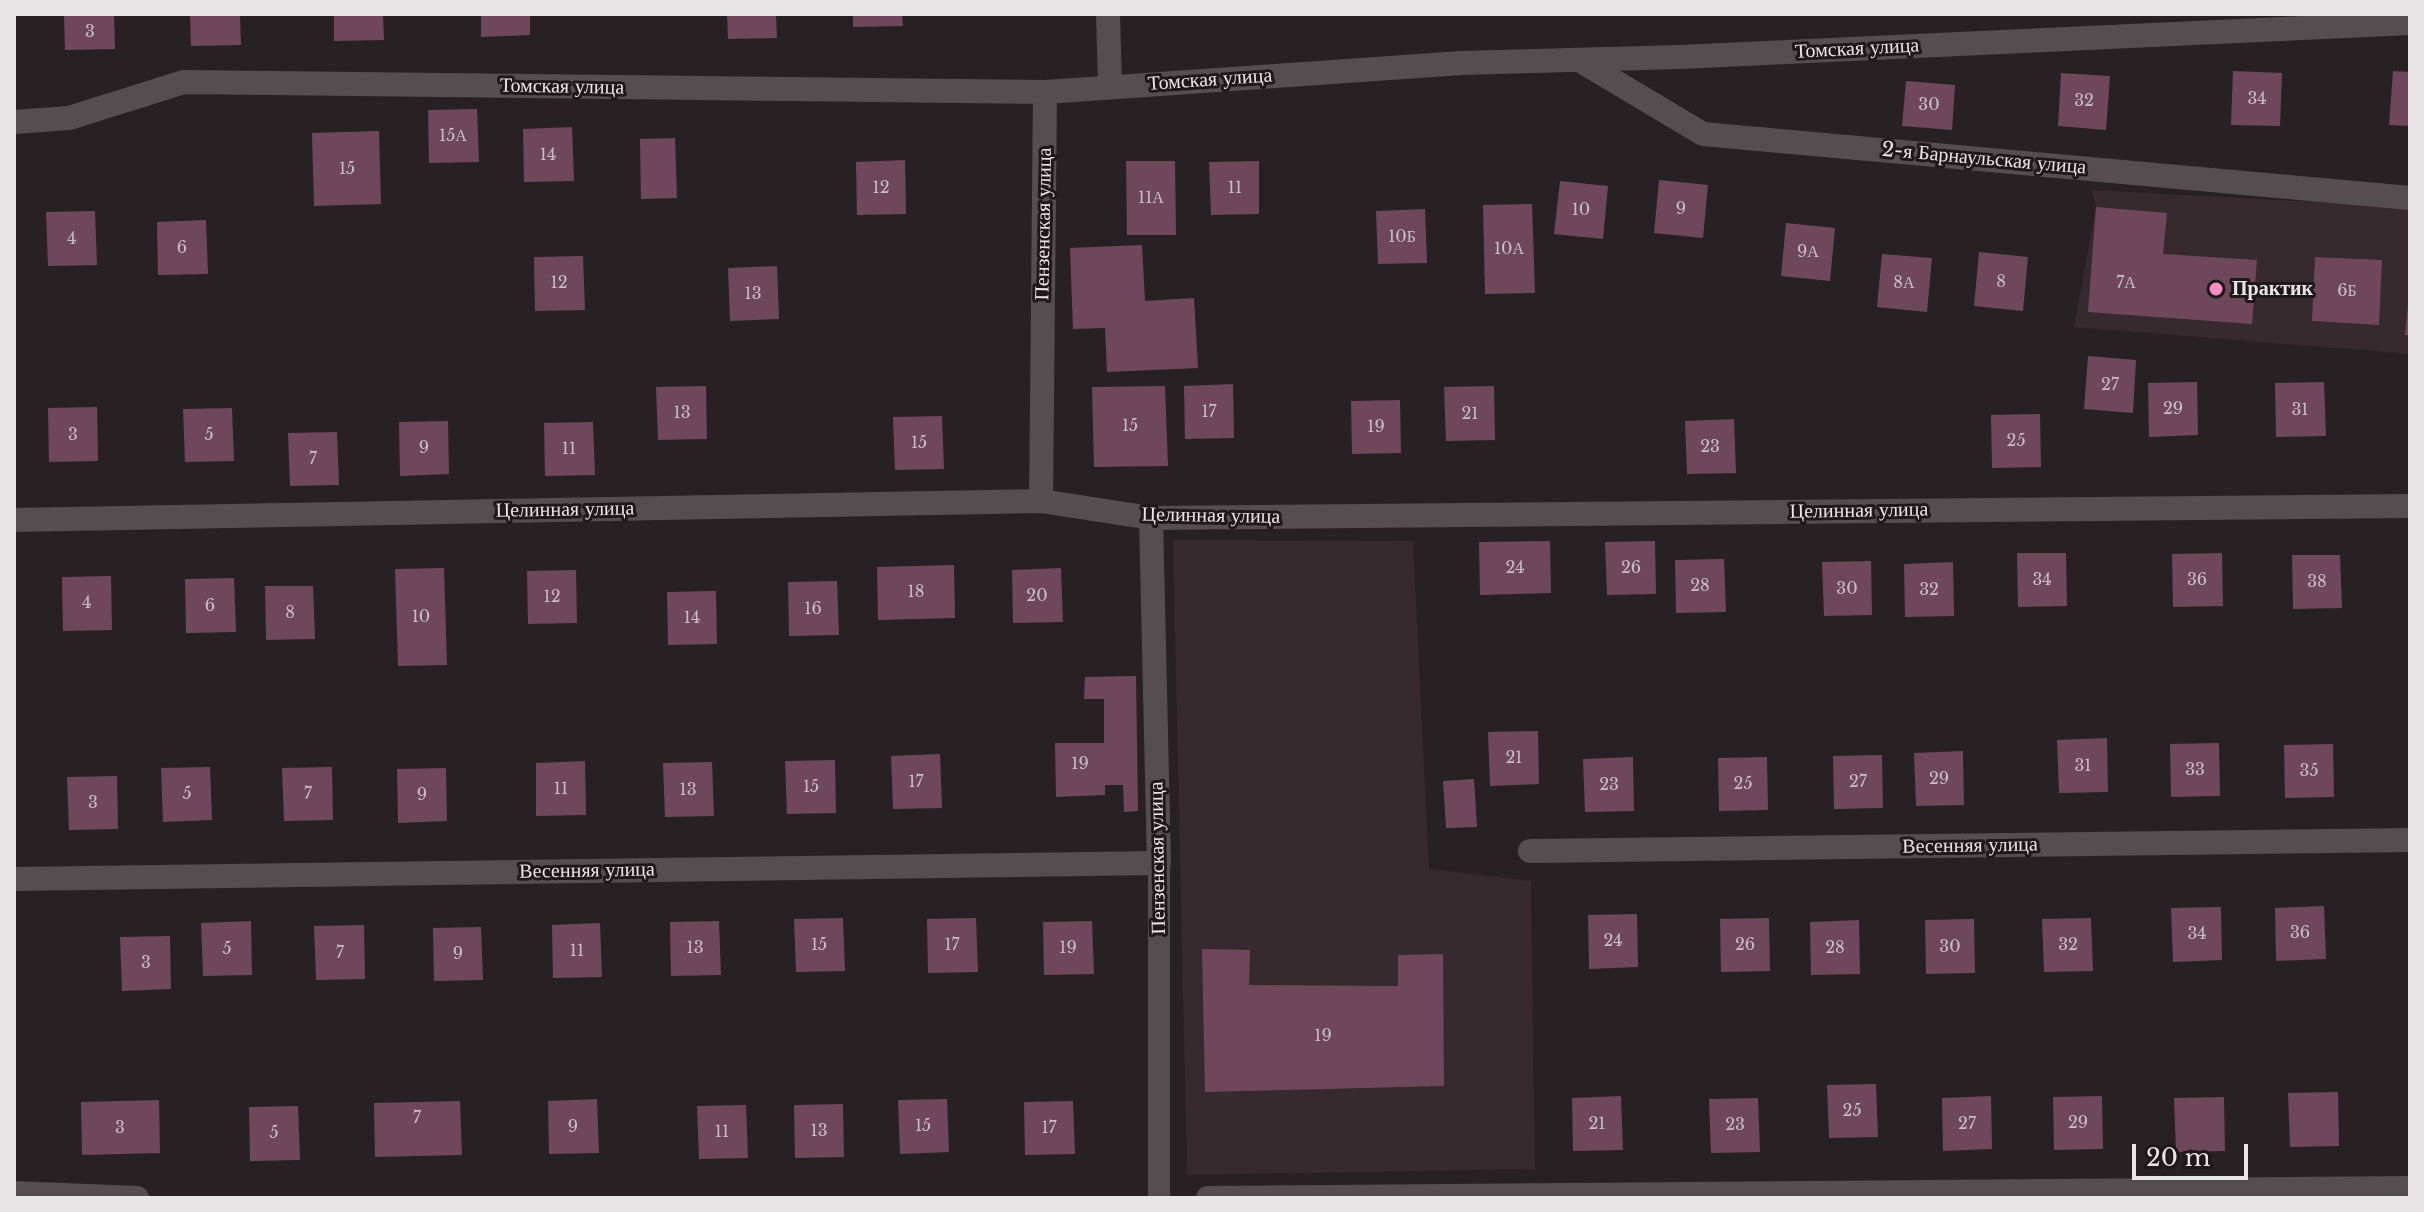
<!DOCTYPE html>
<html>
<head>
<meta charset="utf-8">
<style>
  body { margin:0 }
  #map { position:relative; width:2424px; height:1212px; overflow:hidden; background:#282124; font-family:"Libre Baskerville",serif }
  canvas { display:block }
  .frame { position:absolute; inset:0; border:16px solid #e9e5e7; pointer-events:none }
  .scale { position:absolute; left:2132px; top:1144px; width:116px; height:36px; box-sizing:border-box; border:4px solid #e9e5e7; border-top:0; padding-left:10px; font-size:24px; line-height:28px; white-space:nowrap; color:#e9e5e7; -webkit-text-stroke:6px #1e181b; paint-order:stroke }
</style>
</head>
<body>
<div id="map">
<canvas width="2424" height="1212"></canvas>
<div class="frame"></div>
<div class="scale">20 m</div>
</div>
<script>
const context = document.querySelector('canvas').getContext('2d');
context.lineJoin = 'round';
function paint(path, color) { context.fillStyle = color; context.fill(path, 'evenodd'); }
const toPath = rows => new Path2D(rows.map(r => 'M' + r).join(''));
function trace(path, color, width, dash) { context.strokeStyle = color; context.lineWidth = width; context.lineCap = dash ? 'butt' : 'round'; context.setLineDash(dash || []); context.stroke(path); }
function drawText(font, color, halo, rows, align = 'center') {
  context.font = font + ' "Libre Baskerville",serif'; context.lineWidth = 6; context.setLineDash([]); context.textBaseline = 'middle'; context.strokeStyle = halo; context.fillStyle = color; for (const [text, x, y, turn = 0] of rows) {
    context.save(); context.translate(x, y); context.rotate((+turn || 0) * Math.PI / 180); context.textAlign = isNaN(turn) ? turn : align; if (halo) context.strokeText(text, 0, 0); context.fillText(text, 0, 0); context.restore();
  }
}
const built = toPath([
  [2092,190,2410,207,2410,354,2074,327,2096,207],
  [1173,540,1413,541,1429,869,1531,881,1535,1169,1187,1175]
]);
const building = toPath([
  [64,14,114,14,115,49,65,50],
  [190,14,240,14,241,45,191,46],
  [334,14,383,14,384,40,334,41],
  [481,14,530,14,530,35,481,37],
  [727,14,776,14,777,38,728,39],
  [853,14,902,14,903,26,853,27],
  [2233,71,2282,73,2280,126,2231,125],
  [2393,71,2410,72,2410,126,2389,125],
  [2061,73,2110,76,2106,130,2058,126],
  [1906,81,1955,85,1952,130,1902,126],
  [477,109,479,162,429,163,428,110],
  [572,127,574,181,524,182,523,129],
  [379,131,381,204,314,206,312,133],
  [675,138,677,198,641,199,640,139],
  [905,160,906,214,857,215,856,162],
  [1126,161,1175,161,1176,235,1127,235],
  [1259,161,1259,214,1211,215,1209,162],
  [1659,180,1708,185,1703,238,1654,233],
  [1560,181,1608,186,1603,239,1554,234],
  [1532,204,1535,293,1485,294,1483,205],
  [2096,207,2167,213,2163,254,2257,260,2252,324,2088,312],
  [1425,209,1427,263,1378,264,1376,211],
  [95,211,97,265,48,266,46,212],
  [206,220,208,274,158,275,157,222],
  [1786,223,1835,228,1830,281,1781,276],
  [1142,245,1145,301,1194,298,1198,368,1107,372,1105,328,1073,329,1070,248],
  [1979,252,2028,257,2023,311,1974,306],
  [1882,254,1932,258,1927,312,1877,307],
  [583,256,585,310,535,311,534,257],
  [2315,257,2382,260,2379,325,2312,321],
  [777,266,779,319,730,321,728,268],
  [2408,305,2410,306,2410,335,2405,335],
  [2088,356,2136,360,2133,413,2084,409],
  [2197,382,2198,435,2149,437,2148,383],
  [2324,382,2326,436,2276,437,2275,383],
  [1233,384,1234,438,1185,439,1184,386],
  [706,386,707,439,658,440,656,387],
  [1165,386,1168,466,1094,467,1092,387],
  [1494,386,1495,440,1446,441,1444,387],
  [1400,400,1401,453,1352,454,1351,401],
  [97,407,98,461,49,462,48,408],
  [232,408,234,461,185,462,183,409],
  [2040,414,2041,467,1992,468,1991,415],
  [942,416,944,469,895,470,893,417],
  [1734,419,1736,473,1687,474,1685,421],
  [448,421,449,474,400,476,399,422],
  [593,422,595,475,545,476,544,423],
  [337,432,339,485,290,486,288,433],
  [1550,541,1551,593,1480,595,1479,542],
  [1655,541,1656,594,1607,595,1605,542],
  [2017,553,2066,553,2067,606,2018,607],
  [2222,553,2223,606,2173,607,2172,554],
  [2292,555,2340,555,2342,608,2293,609],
  [1724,559,1726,612,1676,613,1675,560],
  [1871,561,1872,615,1824,616,1822,562],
  [1953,562,1954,616,1905,617,1904,564],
  [954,565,955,618,878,620,877,567],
  [444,568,447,665,398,666,395,569],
  [1061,568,1063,622,1013,623,1012,570],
  [576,570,577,623,528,624,527,571],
  [111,576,112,630,63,631,62,577],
  [234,578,236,632,186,633,185,579],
  [837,581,839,635,789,636,788,582],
  [265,586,313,586,315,639,266,640],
  [716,591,717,644,668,645,667,592],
  [1136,676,1138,811,1124,812,1123,785,1105,785,1105,795,1056,797,1055,743,1104,743,1104,699,1084,699,1085,677],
  [1538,731,1539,784,1490,786,1488,732],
  [2107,738,2108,792,2059,793,2057,740],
  [2219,743,2220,796,2171,797,2170,744],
  [2333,744,2334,797,2285,798,2284,745],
  [1963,751,1964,805,1916,806,1914,753],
  [940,754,942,808,893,809,891,756],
  [1882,755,1883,808,1834,809,1833,756],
  [1633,757,1634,811,1585,812,1583,759],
  [1767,757,1768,810,1719,811,1718,758],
  [835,760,836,813,787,814,785,761],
  [585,761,586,815,536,816,536,763],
  [712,762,714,816,665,817,663,763],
  [210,767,212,820,163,822,161,768],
  [332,767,333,820,284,821,282,768],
  [446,768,447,821,398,823,397,769],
  [117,776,118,829,69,830,67,777],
  [1474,779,1477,827,1446,828,1443,781],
  [2324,906,2326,959,2276,961,2275,908],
  [2221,907,2222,960,2173,962,2171,908],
  [1637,914,1638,967,1589,969,1588,915],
  [843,918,845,971,796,972,794,919],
  [976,918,978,972,928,973,927,919],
  [1769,918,1770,971,1721,972,1720,919],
  [2091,918,2093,971,2044,972,2042,919],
  [1974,919,1975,973,1926,974,1925,920],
  [1859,920,1860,974,1811,975,1810,922],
  [251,921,252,975,203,976,201,923],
  [719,921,721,975,671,976,670,922],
  [1092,921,1094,974,1044,975,1043,922],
  [600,923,602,977,553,978,552,925],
  [364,925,365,979,316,980,314,926],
  [481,927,483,980,434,981,433,928],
  [170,936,171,989,122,991,120,937],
  [1202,949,1250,950,1249,985,1398,986,1398,955,1443,954,1444,1086,1205,1092],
  [1876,1084,1878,1137,1829,1138,1827,1085],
  [2338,1092,2339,1146,2290,1147,2288,1093],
  [1621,1096,1623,1150,1573,1151,1572,1098],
  [1991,1096,1992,1149,1943,1151,1942,1098],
  [2102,1096,2103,1149,2054,1150,2053,1097],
  [2224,1097,2225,1151,2176,1152,2174,1098],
  [1758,1098,1760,1152,1711,1153,1709,1099],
  [597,1099,599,1153,549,1154,548,1101],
  [947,1099,949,1152,900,1154,898,1100],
  [159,1100,160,1153,82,1155,81,1102],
  [460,1101,462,1155,375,1157,374,1103],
  [1073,1101,1075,1154,1025,1155,1024,1102],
  [843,1104,844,1157,795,1158,794,1105],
  [746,1105,748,1158,699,1159,697,1106],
  [298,1106,300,1160,250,1161,249,1107]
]);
const service = toPath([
  [1159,1198,1159,863]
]);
const minor = toPath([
  [1108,14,1110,86],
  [1579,60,1703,134,2410,198],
  [14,122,69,118,184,82,1045,92,1462,63,1680,57,2410,23],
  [1041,501,1045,92],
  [14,520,1041,501,1151,518,2410,506],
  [1530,851,2410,840],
  [14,879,1159,863,1151,518],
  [14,1193,137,1198],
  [1208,1198,2410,1188]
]);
const markers = [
  [2216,289,8,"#fb8fc4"]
];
const numberNames = [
  ["3",90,32],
  ["34",2257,99],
  ["32",2084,101],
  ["30",1929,105],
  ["15А",453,136],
  ["14",548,155],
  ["15",347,169],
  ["12",881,188],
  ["11",1235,188],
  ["11А",1151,198],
  ["9",1681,209],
  ["10",1581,210],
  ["10Б",1402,237],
  ["4",72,239],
  ["6",182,248],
  ["10А",1509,249],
  ["9А",1808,252],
  ["8",2001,282],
  ["12",559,283],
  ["8А",1904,283],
  ["7А",2126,283],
  ["6Б",2347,291],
  ["13",753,294],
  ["27",2110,385],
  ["29",2173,409],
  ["31",2300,410],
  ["17",1209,412],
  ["13",682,413],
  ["21",1470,414],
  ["15",1130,426],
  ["19",1376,427],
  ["3",73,435],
  ["5",209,435],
  ["25",2016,441],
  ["15",919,443],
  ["23",1710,447],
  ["9",424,448],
  ["11",569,449],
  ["7",313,459],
  ["24",1515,568],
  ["26",1631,568],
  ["34",2042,580],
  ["36",2197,580],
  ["38",2317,582],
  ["28",1700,586],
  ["30",1847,589],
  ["32",1929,590],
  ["18",916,592],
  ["20",1037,596],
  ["12",552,597],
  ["4",87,603],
  ["6",210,606],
  ["16",813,609],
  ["8",290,613],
  ["10",421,617],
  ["14",692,618],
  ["21",1514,758],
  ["19",1080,764],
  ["31",2083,766],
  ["33",2195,770],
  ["35",2309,771],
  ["29",1939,779],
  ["17",916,782],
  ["27",1858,782],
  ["25",1743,784],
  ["23",1609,785],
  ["15",811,787],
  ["11",561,789],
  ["13",688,790],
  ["5",187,794],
  ["7",308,794],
  ["9",422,795],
  ["3",93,803],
  ["36",2300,933],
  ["34",2197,934],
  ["24",1613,941],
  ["15",819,945],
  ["17",952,945],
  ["26",1745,945],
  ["32",2068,945],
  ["30",1950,947],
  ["13",695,948],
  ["19",1068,948],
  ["28",1835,948],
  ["5",227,949],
  ["11",577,951],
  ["7",340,953],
  ["9",458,954],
  ["3",146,963],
  ["19",1323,1036],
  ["25",1852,1111],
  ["7",417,1118],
  ["29",2078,1123],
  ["21",1597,1124],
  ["27",1967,1124],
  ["23",1735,1125],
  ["15",923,1126],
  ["9",573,1127],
  ["3",120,1128],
  ["17",1049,1128],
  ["13",819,1131],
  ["11",722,1132],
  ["5",274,1133]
];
const streetNames = [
  ["Томская улица",1857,49,-3],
  ["Томская улица",1210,80,-4],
  ["Томская улица",562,87,1],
  ["2-я Барнаульская улица",1984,159,5],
  ["Пензенская улица",1044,224,-89],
  ["Целинная улица",565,510,-1],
  ["Целинная улица",1859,511,-1],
  ["Целинная улица",1211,516,1],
  ["Весенняя улица",1970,846,-1],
  ["Пензенская улица",1158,858,-91],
  ["Весенняя улица",587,871,-1]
];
const poiNames = [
  ["Практик",2232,289]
];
paint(built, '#362a2f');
paint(building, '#6f475a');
trace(service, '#554e51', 22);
trace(minor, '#554e51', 24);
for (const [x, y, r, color] of markers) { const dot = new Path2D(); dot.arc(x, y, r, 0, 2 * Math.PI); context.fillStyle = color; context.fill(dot); trace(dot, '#1e181b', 3); }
drawText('16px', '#cabec4', null, numberNames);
drawText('20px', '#e9e5e7', '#1e181b', streetNames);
drawText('bold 20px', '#e9e5e7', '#1e181b', poiNames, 'left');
</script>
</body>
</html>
